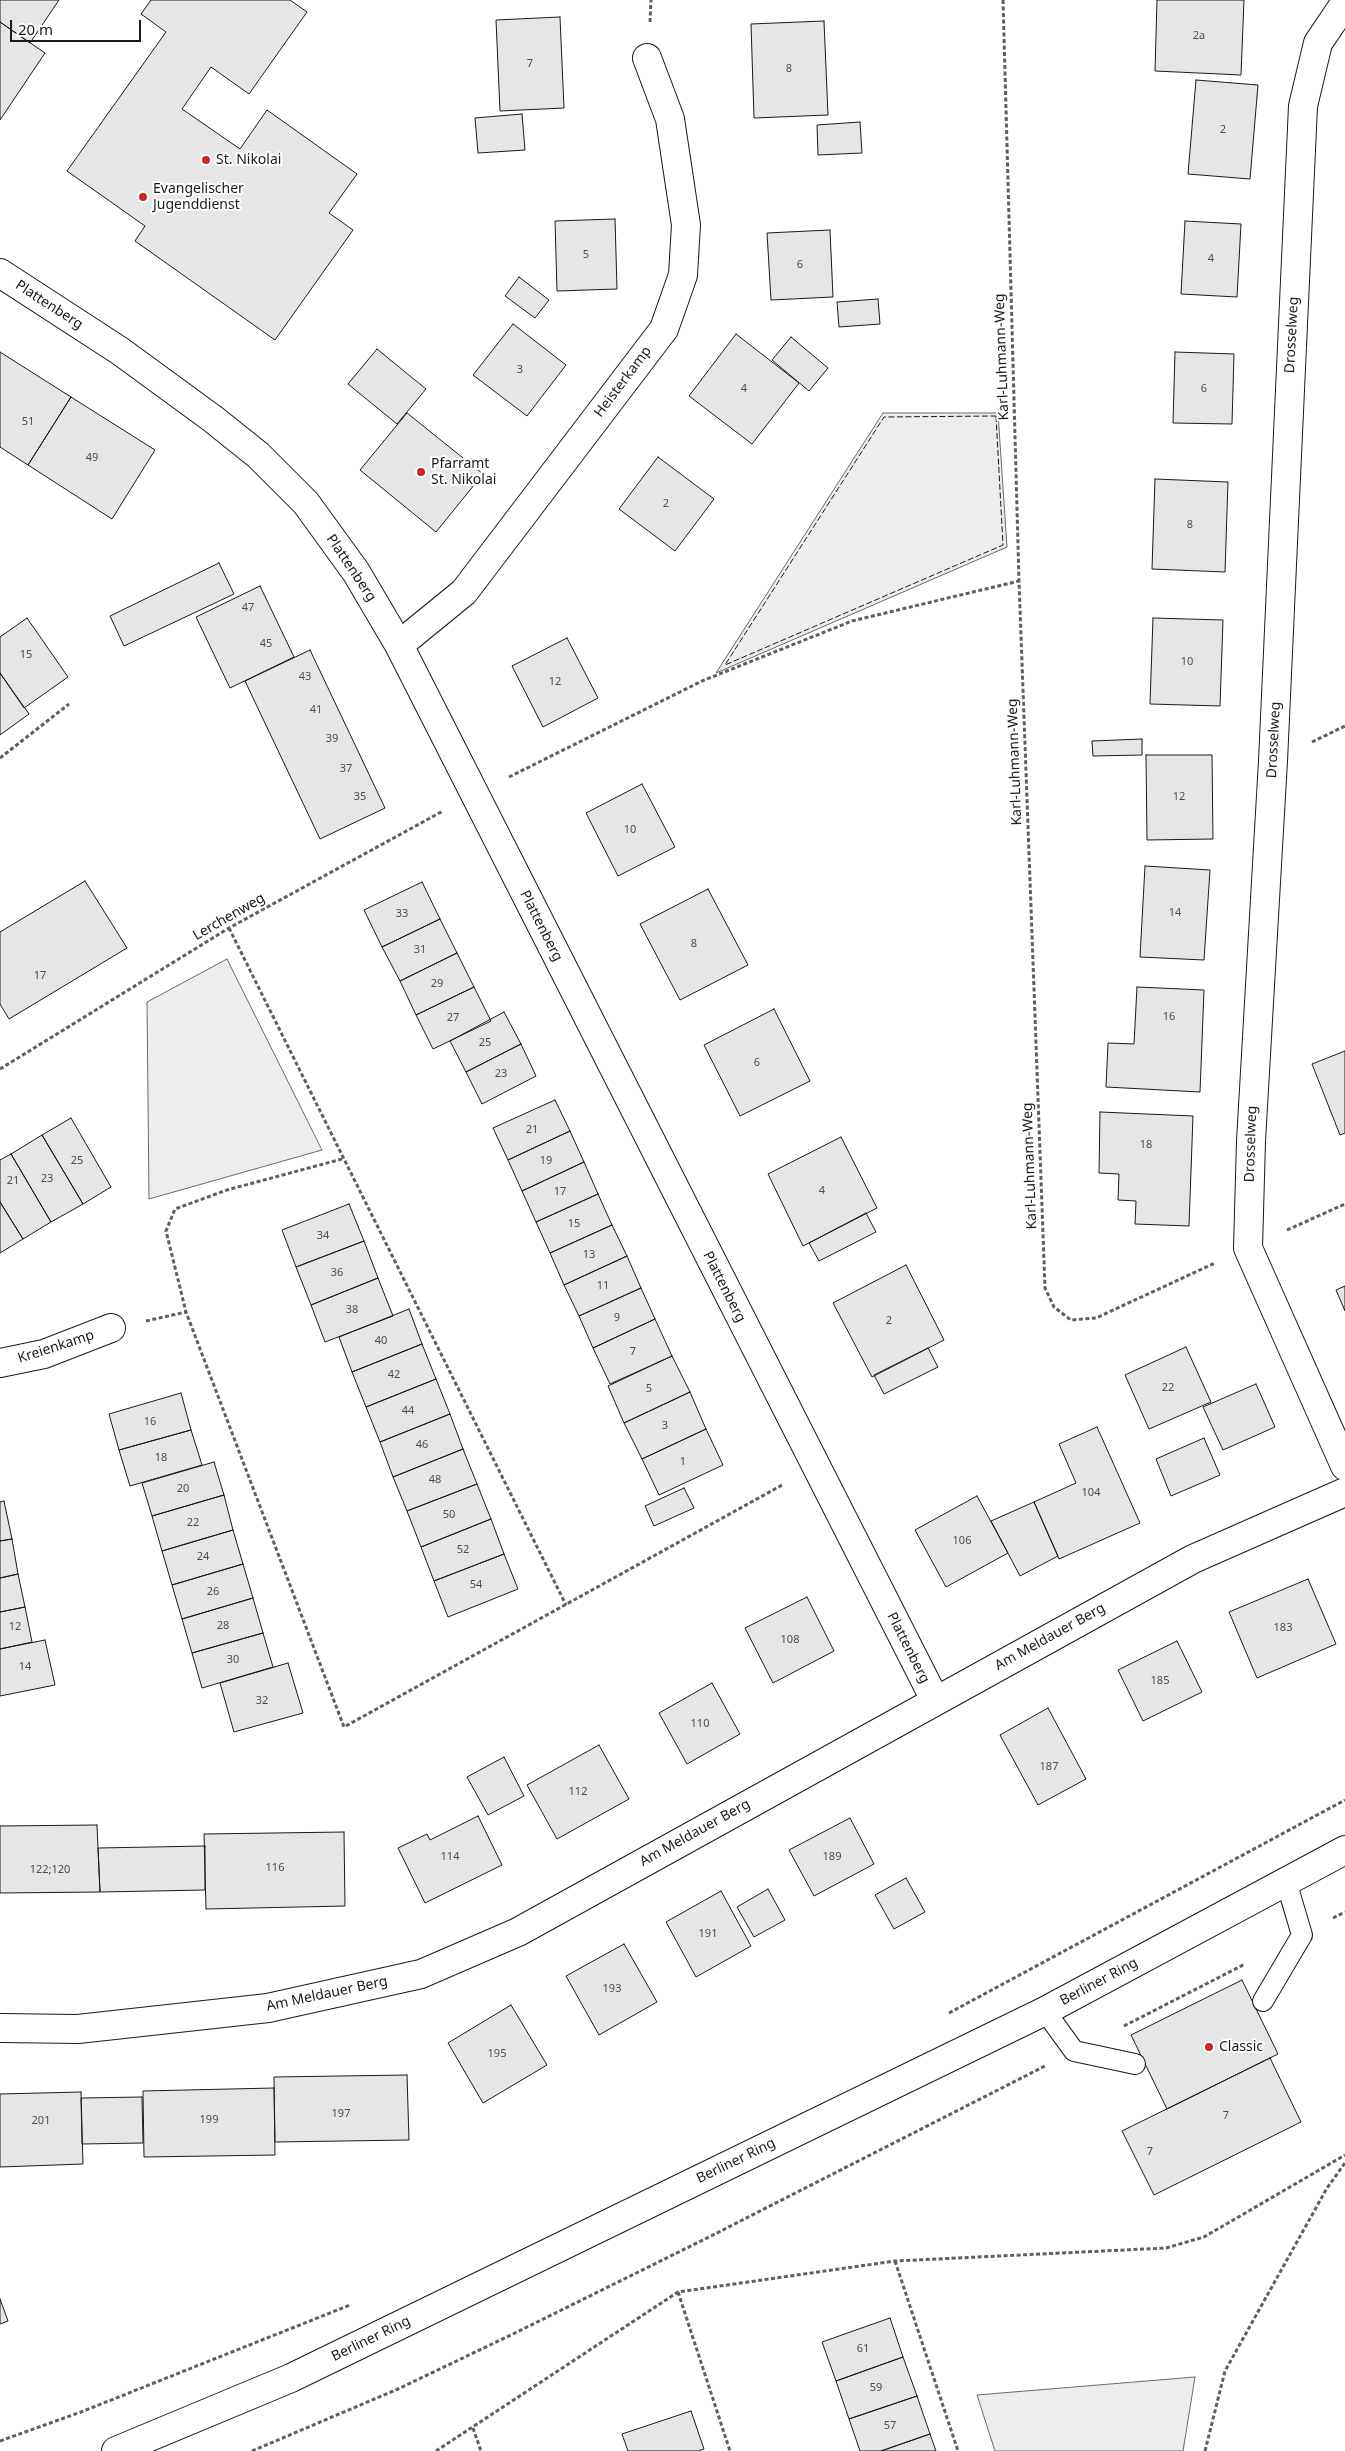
<!DOCTYPE html>
<html>
<head>
<meta charset="utf-8">
<style>
  body { margin:0 }
  #map { position:relative; width:1345px; height:2451px; overflow:hidden; background:#fff; font-family:"Noto Sans",sans-serif }
  canvas { display:block }
  .scale { position:absolute; left:10px; top:20px; width:131px; height:22px; box-sizing:border-box; border:2px solid #1a1a1a; border-top:0; padding-left:6px; font-size:15px; line-height:18px; white-space:nowrap; color:#1a1a1a; -webkit-text-stroke:4px #fff; paint-order:stroke }
</style>
</head>
<body>
<div id="map">
<canvas width="1345" height="2451"></canvas>
<div class="scale">20 m</div>
</div>
<script>
const context = document.querySelector('canvas').getContext('2d');
context.lineJoin = 'round';
function paint(path, color) { context.fillStyle = color; context.fill(path, 'evenodd'); }
const toPath = rows => new Path2D(rows.map(r => 'M' + r).join(''));
function trace(path, color, width, dash) { context.strokeStyle = color; context.lineWidth = width; context.lineCap = dash ? 'butt' : 'round'; context.setLineDash(dash || []); context.stroke(path); }
function drawText(font, color, halo, rows, align = 'center') {
  context.font = font + ' "Noto Sans",sans-serif'; context.lineWidth = 4; context.setLineDash([]); context.textBaseline = 'middle'; context.strokeStyle = halo; context.fillStyle = color; for (const [text, x, y, turn = 0] of rows) {
    context.save(); context.translate(x, y); context.rotate((+turn || 0) * Math.PI / 180); context.textAlign = isNaN(turn) ? turn : align; if (halo) context.strokeText(text, 0, 0); context.fillText(text, 0, 0); context.restore();
  }
}
const built = toPath([
  [883,413,998,413,1007,547,716,673,883,413],
  [227,959,322,1150,149,1199,147,1002,227,959],
  [1195,2377,1183,2451,995,2451,977,2395,1195,2377]
]);
const building = toPath([
  [0,0,59,0,30,43,0,22,0,0],
  [151,0,290,0,307,12,249,94,211,67,182,109,240,149,267,110,357,174,329,213,353,230,275,340,135,241,145,226,67,171,166,32,141,14,151,0],
  [1157,0,1244,0,1241,75,1155,71,1157,0],
  [560,17,564,108,500,111,496,20,560,17],
  [824,21,828,115,754,118,751,24,824,21],
  [0,22,45,53,0,120,0,22],
  [1196,80,1258,85,1250,179,1188,174,1196,80],
  [522,114,525,150,478,153,475,118,522,114],
  [860,122,862,153,818,155,817,125,860,122],
  [615,219,617,289,557,291,555,221,615,219],
  [1185,221,1241,224,1237,297,1181,294,1185,221],
  [830,230,833,297,771,300,767,233,830,230],
  [519,277,549,300,535,318,505,296,519,277],
  [878,299,880,324,839,327,837,302,878,299],
  [513,324,566,365,527,416,473,375,513,324],
  [736,334,799,383,752,444,689,396,736,334],
  [791,337,828,368,809,391,772,360,791,337],
  [377,349,426,389,397,424,348,384,377,349],
  [0,352,71,397,28,465,0,447,0,352],
  [1175,352,1234,354,1232,424,1173,423,1175,352],
  [71,397,155,450,112,519,28,465,71,397],
  [407,413,483,474,436,532,360,470,407,413],
  [658,457,714,499,675,551,619,509,658,457],
  [1155,479,1228,482,1225,572,1152,569,1155,479],
  [219,563,234,594,124,646,110,616,219,563],
  [260,586,294,657,230,688,196,617,260,586],
  [27,618,68,677,24,708,0,673,0,637,27,618],
  [1153,618,1223,620,1220,706,1150,704,1153,618],
  [567,638,598,698,543,727,512,666,567,638],
  [310,650,385,808,320,839,245,681,310,650],
  [0,673,29,714,0,735,0,673],
  [1142,739,1142,755,1093,756,1092,741,1142,739],
  [1146,755,1212,755,1213,839,1147,840,1146,755],
  [642,784,675,847,618,876,586,813,642,784],
  [1145,866,1210,870,1204,960,1140,957,1145,866],
  [85,881,127,948,9,1019,0,1004,0,932,85,881],
  [422,882,440,919,382,947,364,910,422,882],
  [708,889,748,965,680,1000,640,924,708,889],
  [440,919,457,953,400,981,382,947,440,919],
  [457,953,474,987,416,1015,400,981,457,953],
  [474,987,491,1021,433,1049,416,1015,474,987],
  [1137,987,1204,990,1200,1092,1106,1087,1108,1043,1134,1044,1137,987],
  [774,1009,810,1081,740,1116,704,1045,774,1009],
  [504,1012,521,1044,466,1072,450,1041,504,1012],
  [521,1044,536,1076,482,1104,466,1072,521,1044],
  [1345,1051,1345,1133,1340,1135,1312,1064,1345,1051],
  [555,1100,570,1131,508,1160,493,1128,555,1100],
  [1100,1112,1193,1116,1189,1226,1135,1224,1136,1201,1118,1200,1119,1174,1099,1173,1100,1112],
  [71,1118,111,1187,83,1204,42,1135,71,1118],
  [570,1131,584,1162,522,1191,508,1160,570,1131],
  [42,1135,83,1204,51,1222,11,1154,42,1135],
  [841,1137,877,1208,803,1246,768,1174,841,1137],
  [11,1154,51,1222,23,1239,0,1202,0,1160,11,1154],
  [584,1162,598,1194,536,1222,522,1191,584,1162],
  [598,1194,612,1225,550,1253,536,1222,598,1194],
  [0,1202,23,1239,0,1253,0,1202],
  [349,1204,364,1241,296,1267,282,1230,349,1204],
  [866,1213,876,1232,819,1261,809,1243,866,1213],
  [612,1225,627,1256,564,1285,550,1253,612,1225],
  [364,1241,378,1278,311,1305,296,1267,364,1241],
  [627,1256,641,1288,579,1316,564,1285,627,1256],
  [906,1265,944,1340,872,1377,833,1303,906,1265],
  [378,1278,393,1316,325,1342,311,1305,378,1278],
  [1345,1286,1345,1311,1336,1290,1345,1286],
  [641,1288,655,1319,593,1348,579,1316,641,1288],
  [409,1309,422,1344,352,1372,339,1337,409,1309],
  [655,1319,672,1356,610,1384,593,1348,655,1319],
  [422,1344,436,1379,366,1407,352,1372,422,1344],
  [1186,1347,1211,1402,1149,1429,1125,1375,1186,1347],
  [928,1348,938,1367,884,1394,874,1375,928,1348],
  [672,1356,690,1392,624,1423,608,1386,672,1356],
  [436,1379,450,1414,380,1442,366,1407,436,1379],
  [1256,1384,1275,1427,1223,1450,1203,1407,1256,1384],
  [690,1392,706,1429,642,1459,624,1423,690,1392],
  [181,1393,191,1430,119,1450,109,1414,181,1393],
  [450,1414,463,1449,393,1477,380,1442,450,1414],
  [1097,1427,1140,1523,1059,1559,1034,1502,1076,1483,1059,1444,1097,1427],
  [706,1429,723,1465,659,1495,642,1459,706,1429],
  [191,1430,202,1465,130,1486,119,1450,191,1430],
  [1204,1438,1220,1475,1171,1496,1156,1459,1204,1438],
  [463,1449,477,1484,407,1511,393,1477,463,1449],
  [214,1462,224,1495,152,1516,142,1483,214,1462],
  [477,1484,491,1519,421,1547,407,1511,477,1484],
  [684,1488,694,1508,654,1526,645,1506,684,1488],
  [224,1495,233,1530,162,1551,152,1516,224,1495],
  [977,1496,1008,1553,946,1587,915,1530,977,1496],
  [4,1501,12,1539,0,1541,0,1502,4,1501],
  [1034,1502,1058,1556,1020,1576,991,1521,1034,1502],
  [491,1519,504,1554,434,1581,421,1547,491,1519],
  [233,1530,243,1564,172,1585,162,1551,233,1530],
  [12,1539,18,1574,0,1578,0,1541,12,1539],
  [504,1554,518,1589,448,1617,434,1581,504,1554],
  [243,1564,253,1598,182,1619,172,1585,243,1564],
  [18,1574,25,1607,0,1612,0,1578,18,1574],
  [1308,1579,1336,1644,1257,1678,1229,1612,1308,1579],
  [807,1597,834,1651,773,1683,745,1628,807,1597],
  [253,1598,263,1633,192,1653,182,1619,253,1598],
  [25,1607,32,1642,0,1649,0,1612,25,1607],
  [263,1633,273,1667,202,1688,192,1653,263,1633],
  [45,1640,55,1685,0,1696,0,1649,45,1640],
  [1177,1641,1202,1692,1143,1721,1118,1670,1177,1641],
  [288,1663,303,1713,234,1732,220,1683,288,1663],
  [712,1683,740,1734,687,1764,659,1713,712,1683],
  [1048,1708,1086,1779,1038,1805,1000,1735,1048,1708],
  [599,1745,629,1799,557,1839,527,1785,599,1745],
  [504,1757,524,1796,488,1815,467,1777,504,1757],
  [478,1816,502,1865,425,1903,398,1848,427,1834,430,1840,478,1816],
  [850,1818,874,1864,814,1896,789,1850,850,1818],
  [97,1825,100,1892,0,1893,0,1826,97,1825],
  [344,1832,345,1906,206,1909,204,1834,344,1832],
  [205,1846,205,1890,100,1892,98,1848,205,1846],
  [906,1878,925,1912,894,1929,875,1895,906,1878],
  [768,1889,785,1920,754,1937,737,1907,768,1889],
  [721,1891,751,1946,696,1977,666,1922,721,1891],
  [624,1944,657,2002,599,2035,566,1976,624,1944],
  [1242,1980,1278,2054,1167,2109,1131,2035,1242,1980],
  [511,2005,547,2065,483,2103,448,2043,511,2005],
  [1270,2058,1301,2122,1154,2195,1122,2131,1270,2058],
  [407,2075,409,2140,275,2142,274,2077,407,2075],
  [274,2088,275,2155,144,2157,143,2091,274,2088],
  [81,2092,83,2164,0,2167,0,2094,81,2092],
  [142,2097,143,2143,82,2144,81,2098,142,2097],
  [0,2299,8,2321,0,2324,0,2299],
  [890,2318,903,2357,836,2381,822,2342,890,2318],
  [903,2357,917,2396,849,2419,836,2381,903,2357],
  [917,2396,930,2434,881,2451,860,2451,849,2419,917,2396],
  [691,2411,704,2449,698,2451,628,2451,622,2434,691,2411],
  [930,2434,936,2451,881,2451,930,2434]
]);
const path = toPath([
  [1003,0,1019,581,1045,1288,1054,1307,1071,1320,1096,1318,1215,1263],
  [650,22,651,0],
  [1312,742,1345,726],
  [0,758,69,704],
  [509,777,702,681,852,621,1019,581],
  [229,928,566,1605],
  [0,1069,229,928,443,811],
  [342,1159,227,1190,175,1209,166,1231,186,1312,344,1727,784,1484],
  [1287,1230,1345,1204],
  [146,1321,186,1312],
  [1333,1918,1345,1912],
  [949,2013,1345,1800],
  [1124,2026,1245,1964],
  [895,2261,958,2451],
  [678,2292,730,2451],
  [473,2428,481,2451],
  [0,2441,81,2412,350,2305],
  [252,2451,398,2389,515,2333,709,2237,1045,2066],
  [436,2451,678,2292,895,2261,1166,2248,1204,2237,1345,2155],
  [1205,2451,1225,2371,1327,2188,1345,2163]
]);
const service = toPath([
  [1263,2001,1302,1935,1286,1881],
  [1045,2011,1074,2051,1135,2064]
]);
const minor = toPath([
  [1345,3,1318,43,1303,106,1273,761,1251,1141,1248,1248,1345,1466],
  [0,273,120,351,213,419,258,455,306,503,356,572,399,645,935,1700],
  [399,645,464,592,664,329,683,275,686,225,670,119,647,58],
  [0,1363,44,1354,111,1328],
  [0,2028,78,2029,268,2008,421,1974,518,1932,1193,1559,1345,1492]
]);
const tertiary = toPath([
  [116,2451,291,2378,1045,2011,1345,1850]
]);
const fence = toPath([
  [996,416,1003,545,725,665,884,417,996,416]
]);
const markers = [
  [206,160,5,"#c62828"],
  [143,197,5,"#c62828"],
  [421,472,5,"#c62828"],
  [1209,2047,5,"#c62828"]
];
const numberNames = [
  ["2a",1199,36],
  ["7",530,64],
  ["8",789,69],
  ["2",1223,130],
  ["5",586,255],
  ["4",1211,259],
  ["6",800,265],
  ["3",520,370],
  ["4",744,389],
  ["6",1204,389],
  ["51",28,422],
  ["49",92,458],
  ["2",666,504],
  ["8",1190,525],
  ["47",248,608],
  ["45",266,644],
  ["15",26,655],
  ["10",1187,662],
  ["43",305,677],
  ["12",555,682],
  ["41",316,710],
  ["39",332,739],
  ["37",346,769],
  ["35",360,797],
  ["12",1179,797],
  ["10",630,830],
  ["14",1175,913],
  ["33",402,914],
  ["8",694,944],
  ["31",420,950],
  ["17",40,976],
  ["29",437,984],
  ["16",1169,1017],
  ["27",453,1018],
  ["25",485,1043],
  ["6",757,1063],
  ["23",501,1074],
  ["21",532,1130],
  ["18",1146,1145],
  ["25",77,1161],
  ["19",546,1161],
  ["23",47,1179],
  ["21",13,1181],
  ["4",822,1191],
  ["17",560,1192],
  ["15",574,1224],
  ["34",323,1236],
  ["13",589,1255],
  ["36",337,1273],
  ["11",603,1286],
  ["38",352,1310],
  ["9",617,1318],
  ["2",889,1321],
  ["40",381,1341],
  ["7",633,1352],
  ["42",394,1375],
  ["22",1168,1388],
  ["5",649,1389],
  ["44",408,1411],
  ["16",150,1422],
  ["3",665,1426],
  ["46",422,1445],
  ["18",161,1458],
  ["1",683,1462],
  ["48",435,1480],
  ["20",183,1489],
  ["104",1091,1493],
  ["50",449,1515],
  ["22",193,1523],
  ["106",962,1541],
  ["52",463,1550],
  ["24",203,1557],
  ["54",476,1585],
  ["26",213,1592],
  ["28",223,1626],
  ["12",15,1627],
  ["183",1283,1628],
  ["108",790,1640],
  ["30",233,1660],
  ["14",25,1667],
  ["185",1160,1681],
  ["32",262,1701],
  ["110",700,1724],
  ["187",1049,1767],
  ["112",578,1792],
  ["114",450,1857],
  ["189",832,1857],
  ["116",275,1868],
  ["122;120",50,1870],
  ["191",708,1934],
  ["193",612,1989],
  ["195",497,2054],
  ["197",341,2114],
  ["7",1226,2116],
  ["199",209,2120],
  ["201",41,2121],
  ["7",1150,2152],
  ["61",863,2349],
  ["59",876,2388],
  ["57",890,2426]
];
const poiNames = [
  ["St. Nikolai",216,160],
  ["Evangelischer",153,189],
  ["Jugenddienst",153,205],
  ["Pfarramt",431,464],
  ["St. Nikolai",431,480],
  ["Classic",1219,2047]
];
const streetNames = [
  ["Plattenberg",49,305,33],
  ["Drosselweg",1292,335,-87],
  ["Karl-Luhmann-Weg",1002,357,-92],
  ["Heisterkamp",623,382,-53],
  ["Plattenberg",351,568,56],
  ["Drosselweg",1274,740,-87],
  ["Karl-Luhmann-Weg",1015,762,-92],
  ["Lerchenweg",229,917,-30],
  ["Plattenberg",541,926,63],
  ["Drosselweg",1251,1144,-88],
  ["Karl-Luhmann-Weg",1030,1166,-92],
  ["Plattenberg",724,1287,63],
  ["Kreienkamp",56,1347,-18],
  ["Am Meldauer Berg",1050,1637,-29],
  ["Plattenberg",908,1648,63],
  ["Am Meldauer Berg",695,1833,-29],
  ["Berliner Ring",1099,1982,-28],
  ["Am Meldauer Berg",327,1994,-12],
  ["Berliner Ring",736,2161,-26],
  ["Berliner Ring",371,2339,-26]
];
paint(built, '#ededed');
trace(built, '#6a6a6a', 1);
paint(building, '#e6e6e6');
trace(building, '#1a1a1a', 1);
trace(service, '#1a1a1a', 22);
trace(minor, '#1a1a1a', 30);
trace(tertiary, '#1a1a1a', 30);
trace(path, '#5f5f5f', 3, [4, 2.5]);
trace(service, '#fff', 20);
trace(minor, '#fff', 28);
trace(tertiary, '#fff', 28);
trace(fence, '#1a1a1a', 1, [6, 2.5]);
for (const [x, y, r, color] of markers) { const dot = new Path2D(); dot.arc(x, y, r, 0, 2 * Math.PI); context.fillStyle = color; context.fill(dot); trace(dot, '#fff', 2); }
drawText('11px', '#4d4d4d', null, numberNames);
drawText('14px', '#1a1a1a', '#fff', poiNames, 'left');
drawText('14px', '#1a1a1a', '#fff', streetNames);
</script>
</body>
</html>
